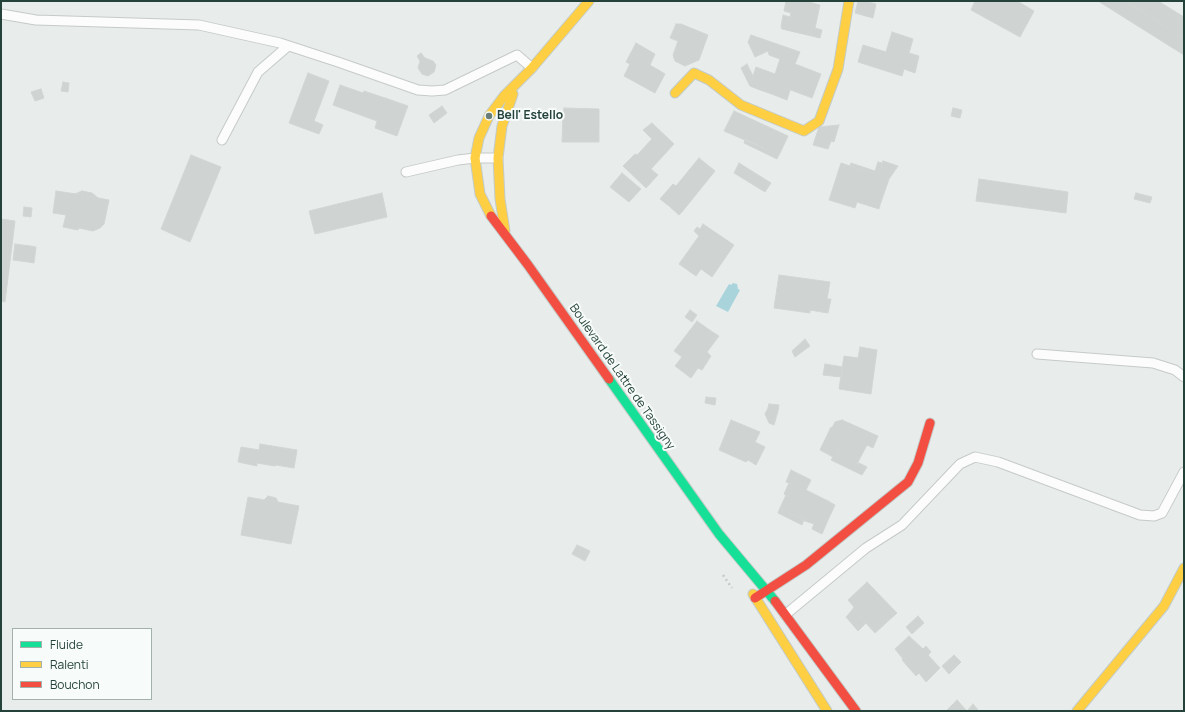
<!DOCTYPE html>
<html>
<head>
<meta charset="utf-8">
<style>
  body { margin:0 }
  #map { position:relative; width:1185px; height:712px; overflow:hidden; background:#e8edeb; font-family:Manrope,sans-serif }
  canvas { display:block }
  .frame { position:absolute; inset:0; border:2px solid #24423a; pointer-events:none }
  .legend { position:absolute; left:12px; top:628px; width:140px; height:72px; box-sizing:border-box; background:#f7fbf9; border:1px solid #a3b1ad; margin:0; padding:5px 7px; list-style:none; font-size:12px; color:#24423a }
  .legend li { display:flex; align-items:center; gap:8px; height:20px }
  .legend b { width:20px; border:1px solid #a3b1ad }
</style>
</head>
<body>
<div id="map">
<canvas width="1185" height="712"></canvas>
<div class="frame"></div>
<ul class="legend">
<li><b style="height:5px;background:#16e098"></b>Fluide</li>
<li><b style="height:5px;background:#ffcf43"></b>Ralenti</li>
<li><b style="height:5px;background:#f24e42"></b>Bouchon</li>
</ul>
</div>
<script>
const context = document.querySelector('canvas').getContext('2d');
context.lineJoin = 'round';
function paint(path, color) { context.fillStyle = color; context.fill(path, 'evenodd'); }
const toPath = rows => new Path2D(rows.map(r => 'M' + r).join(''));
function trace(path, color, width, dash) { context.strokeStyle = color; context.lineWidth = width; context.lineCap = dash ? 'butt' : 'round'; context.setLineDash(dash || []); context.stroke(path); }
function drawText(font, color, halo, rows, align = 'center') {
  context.font = font + ' Manrope,sans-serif'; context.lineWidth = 4; context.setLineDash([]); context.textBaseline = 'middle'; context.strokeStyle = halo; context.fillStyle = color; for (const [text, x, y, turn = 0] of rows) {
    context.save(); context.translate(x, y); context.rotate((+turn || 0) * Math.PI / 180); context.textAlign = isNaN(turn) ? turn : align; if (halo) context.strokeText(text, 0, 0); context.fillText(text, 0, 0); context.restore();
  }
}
const water = toPath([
  [733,283,737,284,738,289,740,290,728,312,716,306,729,284,731,285]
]);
const building = toPath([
  [786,1,805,1,820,5,815,28,822,30,820,38,782,29,781,27,783,15,790,17,791,13,784,11,786,1],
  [858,1,864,1,876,4,873,18,855,13,858,1],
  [975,1,1017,1,1034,11,1020,37,971,10,975,1],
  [1098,1,1125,1,1184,38,1184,55,1098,1],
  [1125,1,1158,1,1184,17,1184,38,1125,1],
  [676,24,681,24,708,35,699,60,685,66,675,61,673,55,678,41,670,38,676,24],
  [892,32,913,39,909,53,919,56,915,73,904,69,902,76,858,62,863,45,886,52,892,32],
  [751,35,800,52,795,64,821,74,812,98,783,87,769,93,760,90,753,76,756,67,775,74,780,59,769,55,768,51,755,57,748,42,751,35],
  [636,43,655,54,650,65,665,74,655,93,624,76,630,64,626,62,636,43],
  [421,53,425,58,433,61,436,65,434,72,428,76,422,74,418,68,420,61,417,56,421,53],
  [747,64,753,76,750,86,741,68,747,64],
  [308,73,329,81,314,121,323,125,319,134,289,123,308,73],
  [753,76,760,90,750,86,753,76],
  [63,82,69,83,68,92,61,91,63,82],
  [340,85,363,93,364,91,385,98,384,103,406,111,397,136,375,128,377,121,333,105,340,85],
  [783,87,790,90,787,100,769,93,783,87],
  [41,89,44,98,35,101,31,92,41,89],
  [385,98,408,106,406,111,384,103,385,98],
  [442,106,447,113,434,123,429,115,442,106],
  [564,108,599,109,599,139,563,114,564,108],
  [953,108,962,110,960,118,951,116,953,108],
  [734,111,788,136,781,151,773,147,768,150,724,131,734,111],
  [563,114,599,139,599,142,562,142,563,114],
  [652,123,674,144,651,169,658,175,646,188,623,166,635,154,637,155,652,139,643,130,652,123],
  [839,125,834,142,831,141,828,149,813,145,819,127,839,125],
  [745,139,768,150,773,147,781,151,777,159,744,143,745,139],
  [191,155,221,167,190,242,161,229,191,155],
  [699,158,715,171,682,212,672,203,669,206,660,199,673,184,676,186,699,158],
  [883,161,898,166,889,179,880,205,858,197,857,202,831,194,841,163,878,175,883,161],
  [878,162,882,163,878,175,850,166,851,163,875,171,878,162],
  [739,163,771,183,765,192,734,173,739,163],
  [622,173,641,189,629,202,610,187,622,173],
  [979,179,1068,192,1066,213,976,201,979,179],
  [56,191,83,195,82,199,88,200,88,196,109,200,104,224,100,228,93,231,79,228,78,230,63,227,66,215,53,213,56,191],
  [82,191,92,193,98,198,88,196,88,200,82,199,83,195,75,194,82,191],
  [382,193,387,217,315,234,309,211,382,193],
  [1136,193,1152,197,1150,203,1134,199,1136,193],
  [831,194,857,202,855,208,829,200,831,194],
  [858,197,880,205,879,209,857,202,858,197],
  [672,203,682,212,679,215,669,206,672,203],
  [24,207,32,208,31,217,23,216,24,207],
  [1,219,15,221,5,302,1,301,1,268,2,264,1,264,1,219],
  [703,224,734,245,712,277,701,269,696,276,679,264,699,236,694,231,697,227,700,229,703,224],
  [15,244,30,246,28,262,13,260,15,244],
  [30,246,36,247,34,263,28,262,30,246],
  [779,275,830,282,827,299,831,299,828,313,810,310,810,313,774,308,779,275],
  [690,310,697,315,692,322,685,317,690,310],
  [697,321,711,331,708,334,716,340,707,352,711,356,702,370,698,368,691,378,675,366,682,357,674,351,697,321],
  [711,331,719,336,716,340,708,334,711,331],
  [805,339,810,346,795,357,792,351,805,339],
  [860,347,877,350,871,394,839,389,844,356,858,358,860,347],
  [825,364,843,367,841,377,823,375,825,364],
  [706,397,716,398,715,405,705,403,706,397],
  [769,404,779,405,778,411,768,408,769,404],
  [768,408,778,411,774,425,769,423,765,414,768,408],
  [731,420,760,432,755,442,765,447,756,465,748,460,746,462,719,450,731,420],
  [842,420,878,436,873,448,867,445,857,464,839,455,840,452,837,451,833,457,820,450,831,427,832,428,835,422,842,420],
  [260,444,297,450,294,468,276,465,275,466,257,463,257,466,238,462,241,447,259,450,260,444],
  [837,451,840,452,839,455,857,464,859,463,867,467,862,475,831,460,837,451],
  [791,470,811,480,806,490,828,501,823,512,821,511,819,516,828,520,822,534,812,529,814,524,802,520,803,517,798,517,780,508,786,495,789,497,795,486,786,482,791,470],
  [789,483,795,486,789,497,784,494,789,483],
  [268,496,276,498,278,502,299,506,291,544,241,535,248,497,264,500,268,496],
  [828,501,835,505,828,520,819,516,821,511,823,512,828,501],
  [780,508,798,517,803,517,802,520,804,520,802,525,778,513,780,508],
  [577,545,590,551,585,561,572,554,577,545],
  [867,582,897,613,875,633,853,609,854,607,848,600,867,582],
  [853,609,866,623,858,631,846,617,853,609],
  [918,616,924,623,912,634,906,627,918,616],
  [909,636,923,649,926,646,931,652,928,655,940,668,926,682,919,673,916,676,902,660,903,659,895,649,909,636],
  [954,655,961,662,949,674,942,666,954,655],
  [957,700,967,711,946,711,957,700],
  [973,704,979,711,967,711,973,704]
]);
const path = toPath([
  [723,575,732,588]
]);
const lane = toPath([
  [1,14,36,20,199,25,280,43,338,62,418,90,432,91,445,90,517,55,532,68],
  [222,140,258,72,288,46],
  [406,172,458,160,475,158,498,158],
  [1037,354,1153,363,1175,370,1184,377],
  [785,615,866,548,902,525,960,464,975,457,998,462,1140,515,1154,516,1162,513,1184,472]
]);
const fast = toPath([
  [609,379,719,534,775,601]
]);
const slow = toPath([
  [675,93,694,73,709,80,741,105,804,131,819,121,838,69,849,1],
  [491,216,480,194,475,158,479,138,489,116,504,96,532,68,589,1],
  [505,231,500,199,498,158,502,126,513,94],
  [753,594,827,711],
  [1077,711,1164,606,1184,568]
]);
const jam = toPath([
  [491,216,528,265,609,379],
  [755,598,806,565,908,482,918,463,930,423],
  [775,601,856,711]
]);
const markers = [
  [489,116,4,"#697e78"]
];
const poiNames = [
  ["Bell' Estello",497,116]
];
const streetNames = [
  ["Boulevard de Lattre de Tassigny",622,377,55]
];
paint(water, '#a9d4db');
paint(building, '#cfd4d2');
trace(building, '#d1d6d4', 1);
trace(lane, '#c5cac8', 11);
trace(fast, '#c3cbc8', 11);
trace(slow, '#c3cbc8', 11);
trace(jam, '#c3cbc8', 11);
trace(path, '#c3ccca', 2.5, [2, 3]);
trace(lane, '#fcfcfc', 9);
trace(fast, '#16e098', 9);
trace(slow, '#ffcf43', 9);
trace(jam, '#f24e42', 9);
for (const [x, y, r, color] of markers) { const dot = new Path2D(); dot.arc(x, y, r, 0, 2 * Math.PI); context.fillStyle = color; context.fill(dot); trace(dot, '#f7fbf9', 1.5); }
drawText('bold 12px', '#24423a', '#f7fbf9', poiNames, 'left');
drawText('12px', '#24423a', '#f7fbf9', streetNames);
</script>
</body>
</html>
